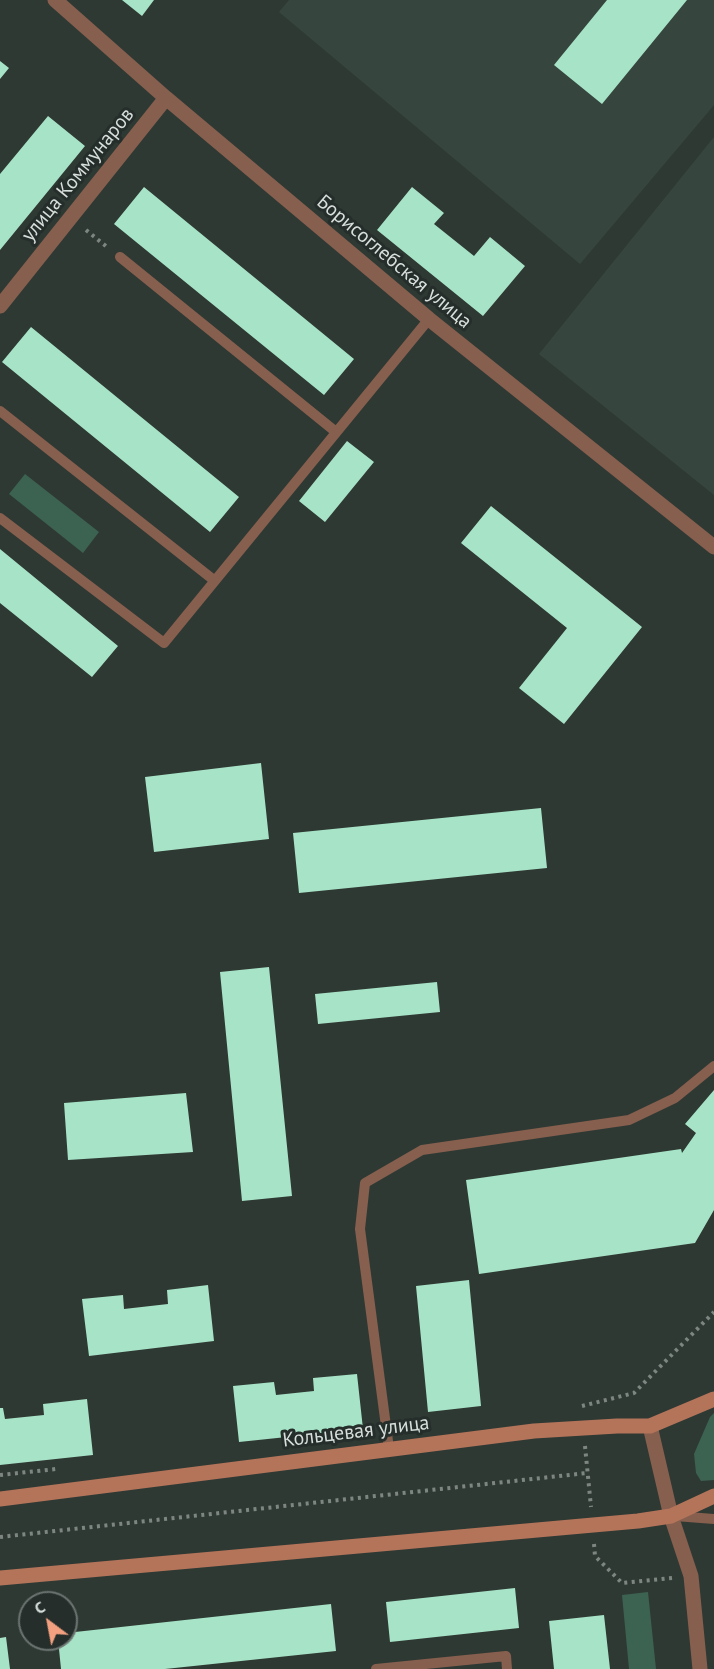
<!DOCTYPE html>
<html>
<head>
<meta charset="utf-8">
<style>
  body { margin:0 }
  #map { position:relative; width:714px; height:1669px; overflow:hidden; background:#2f3934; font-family:"PT Sans",sans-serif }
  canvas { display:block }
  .north { position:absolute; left:18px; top:1591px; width:60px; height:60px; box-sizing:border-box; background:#252e2a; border:2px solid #6c7471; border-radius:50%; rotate:328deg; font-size:16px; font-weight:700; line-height:24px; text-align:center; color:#d7dedb }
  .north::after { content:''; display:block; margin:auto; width:21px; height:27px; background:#f2a07f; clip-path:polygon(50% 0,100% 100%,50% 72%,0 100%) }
</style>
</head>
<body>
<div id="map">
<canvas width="714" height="1669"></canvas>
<div class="north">С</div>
</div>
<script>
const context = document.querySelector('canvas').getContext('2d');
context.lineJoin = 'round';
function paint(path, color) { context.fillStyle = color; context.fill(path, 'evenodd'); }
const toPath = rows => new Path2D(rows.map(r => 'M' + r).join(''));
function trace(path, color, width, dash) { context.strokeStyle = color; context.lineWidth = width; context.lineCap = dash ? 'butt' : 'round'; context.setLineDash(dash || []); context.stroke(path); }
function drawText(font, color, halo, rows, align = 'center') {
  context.font = font + ' "PT Sans",sans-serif'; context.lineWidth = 6; context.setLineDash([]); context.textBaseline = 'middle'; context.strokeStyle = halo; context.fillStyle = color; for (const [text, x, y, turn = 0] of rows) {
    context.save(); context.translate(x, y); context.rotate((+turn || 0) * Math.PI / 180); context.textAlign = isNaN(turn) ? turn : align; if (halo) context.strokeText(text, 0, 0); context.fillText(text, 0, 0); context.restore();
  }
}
const built = toPath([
  [289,0,714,0,714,105,580,264,279,12],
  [714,137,714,495,539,354]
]);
const green = toPath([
  [25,474,99,532,83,553,9,494],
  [714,1413,714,1480,701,1481,696,1473,694,1454,710,1417],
  [648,1592,656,1669,629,1669,622,1595]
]);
const building = toPath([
  [122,0,154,0,142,16],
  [607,0,687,0,602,104,554,65],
  [0,61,9,68,0,79],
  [48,116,85,146,0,250,0,174],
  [144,187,354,359,324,395,114,224],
  [412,187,444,213,434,224,474,256,490,237,525,266,483,316,377,230],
  [31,327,239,497,210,532,2,362],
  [347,441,374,462,325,522,299,501],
  [491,506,642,627,564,724,519,688,567,628,461,543],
  [0,549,118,646,92,677,0,603],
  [261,763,269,839,154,852,145,777],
  [541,808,547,868,299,893,293,833],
  [269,967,292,1196,242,1201,220,972],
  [437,982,440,1012,318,1024,315,994],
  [714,1090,714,1210,695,1243,479,1274,466,1180,681,1149,682,1153,696,1133,685,1124],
  [186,1093,193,1152,68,1160,64,1103],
  [469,1280,481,1406,428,1412,416,1286],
  [208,1285,214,1341,89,1356,82,1299,123,1295,124,1309,168,1304,167,1290],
  [357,1374,363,1429,239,1442,233,1386,274,1382,276,1395,314,1391,313,1378],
  [87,1399,93,1455,0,1465,0,1408,3,1408,5,1419,44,1415,43,1404],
  [515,1588,519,1628,390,1642,386,1602],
  [331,1604,336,1651,165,1669,61,1669,58,1639,66,1639,66,1633],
  [604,1615,610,1669,554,1669,549,1621],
  [6,1637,10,1669,0,1669,0,1638]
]);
const path = toPath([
  [86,230,107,247],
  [582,1406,634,1393,714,1312],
  [585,1446,591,1507],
  [0,1475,56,1469],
  [0,1537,587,1473],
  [594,1544,595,1556,622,1583,672,1578]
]);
const service = toPath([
  [120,257,336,432],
  [0,411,215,581],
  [0,518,164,643,429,319],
  [389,1449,360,1229,365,1183,422,1150,629,1120,675,1098,714,1066],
  [675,1516,714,1519],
  [376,1669,506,1656,507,1669]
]);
const tertiary = toPath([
  [55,0,166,98,429,319,714,547],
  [0,306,166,98],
  [650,1426,671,1516,691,1576,700,1669]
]);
const secondary = toPath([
  [0,1499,534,1431,617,1426,650,1426,714,1399],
  [0,1578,638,1521,671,1516,714,1496]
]);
const streetNames = [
  ["улица Коммунаров",78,175,-51],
  ["Борисоглебская улица",394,262,40],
  ["Кольцевая улица",356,1432,-7]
];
paint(built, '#36463f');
paint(green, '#3c6251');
paint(building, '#a7e3c7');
trace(path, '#7e8682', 4, [3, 4.5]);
trace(service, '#875f4e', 10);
trace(tertiary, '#875f4e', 15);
trace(secondary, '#b4745a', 15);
drawText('20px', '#d7dedb', '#252e2a', streetNames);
</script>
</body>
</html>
